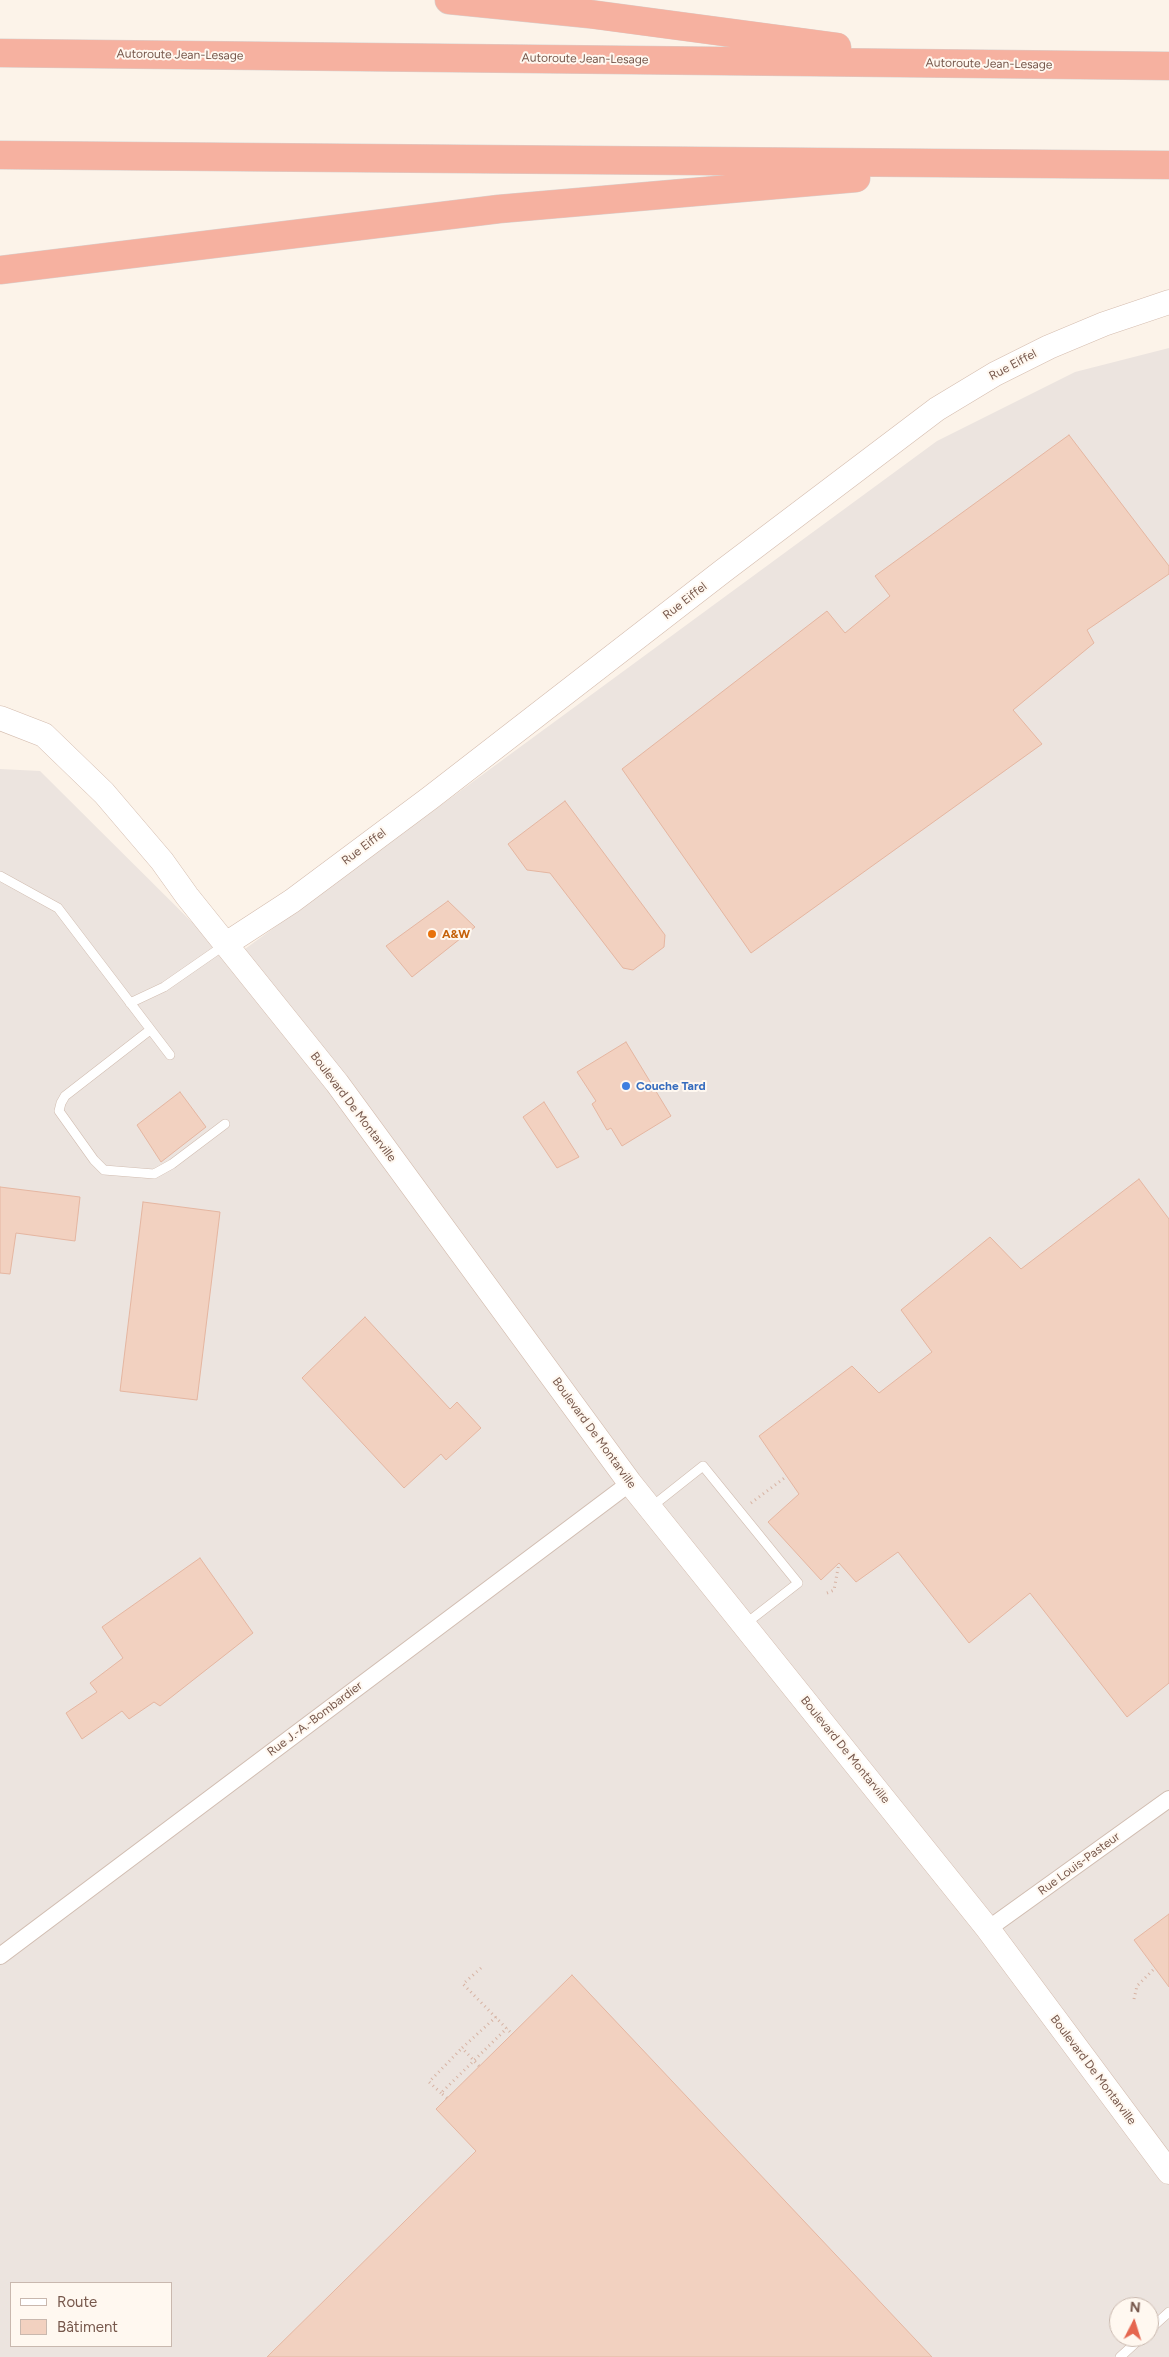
<!DOCTYPE html>
<html>
<head>
<meta charset="utf-8">
<style>
  body { margin:0 }
  #map { position:relative; width:1169px; height:2357px; overflow:hidden; background:#fcf3e9; font-family:Figtree,sans-serif }
  canvas { display:block }
  .legend { position:absolute; left:10px; top:2282px; width:162px; height:65px; box-sizing:border-box; background:#fff8f0; border:1px solid #c9b8ae; margin:0; padding:6px 9px; list-style:none; font-size:15px; color:#77584c }
  .legend li { display:flex; align-items:center; gap:10px; height:25px }
  .legend b { width:25px; border:1px solid #c9b8ae }
  .north { position:absolute; left:1109px; top:2297px; width:50px; height:50px; box-sizing:border-box; background:#fff8f0; border:1px solid #c9b8ae; border-radius:50%; rotate:5deg; font-size:14px; font-weight:700; line-height:20px; text-align:center; color:#77584c }
  .north::after { content:''; display:block; margin:auto; width:18px; height:22px; background:#e5664f; clip-path:polygon(50% 0,100% 100%,50% 72%,0 100%) }
</style>
</head>
<body>
<div id="map">
<canvas width="1169" height="2357"></canvas>
<ul class="legend">
<li><b style="height:6px;background:#fff"></b>Route</li>
<li><b style="height:14px;background:#f2d1c0"></b>Bâtiment</li>
</ul>
<div class="north">N</div>
</div>
<script>
const context = document.querySelector('canvas').getContext('2d');
context.lineJoin = 'round';
function paint(path, color) { context.fillStyle = color; context.fill(path, 'evenodd'); }
const toPath = rows => new Path2D(rows.map(r => 'M' + r).join(''));
function trace(path, color, width, dash) { context.strokeStyle = color; context.lineWidth = width; context.lineCap = dash ? 'butt' : 'round'; context.setLineDash(dash || []); context.stroke(path); }
function drawText(font, color, halo, rows, align = 'center') {
  context.font = font + ' Figtree,sans-serif'; context.lineWidth = 4; context.setLineDash([]); context.textBaseline = 'middle'; context.strokeStyle = halo; context.fillStyle = color; for (const [text, x, y, turn = 0] of rows) {
    context.save(); context.translate(x, y); context.rotate((+turn || 0) * Math.PI / 180); context.textAlign = isNaN(turn) ? turn : align; if (halo) context.strokeText(text, 0, 0); context.fillText(text, 0, 0); context.restore();
  }
}
const industrial = toPath([
  [1169,348,1169,2357,0,2357,0,769,40,771,230,960,937,441,1075,372],
  [11,2283,171,2283,171,2346,11,2346],
  [1119,2307,1149,2307,1149,2337,1119,2337]
]);
const building = toPath([
  [1069,435,1169,566,1169,574,1087,630,1094,643,1013,710,1042,744,751,953,622,769,827,611,845,633,890,596,875,576,1069,435],
  [565,801,665,935,664,947,633,970,623,968,550,873,527,870,508,844,565,801],
  [448,901,475,927,412,977,386,946,448,901],
  [626,1042,671,1116,622,1146,611,1128,607,1130,592,1104,596,1101,577,1072,626,1042],
  [180,1092,206,1127,161,1162,137,1125,180,1092],
  [544,1102,579,1157,557,1168,523,1117,544,1102],
  [1139,1179,1169,1219,1169,1683,1127,1717,1030,1593,969,1643,898,1552,856,1582,839,1563,821,1580,768,1522,799,1494,759,1436,852,1366,879,1393,932,1352,901,1310,990,1237,1021,1269,1139,1179],
  [0,1187,80,1197,75,1241,16,1233,10,1274,0,1273,0,1187],
  [143,1202,220,1212,197,1400,120,1391,143,1202],
  [365,1317,450,1409,457,1402,481,1428,446,1460,441,1454,404,1488,302,1378,365,1317],
  [200,1558,253,1633,160,1706,154,1702,129,1719,122,1711,82,1739,66,1713,97,1692,90,1683,123,1658,102,1627,200,1558],
  [1169,1914,1169,1987,1134,1940,1169,1914],
  [572,1975,623,2029,932,2357,267,2357,476,2151,436,2109,572,1975]
]);
const path = toPath([
  [751,1503,787,1476],
  [827,1593,834,1590,839,1563],
  [481,1968,463,1984,512,2034],
  [1134,1999,1137,1986,1155,1968],
  [479,2066,462,2048,496,2017],
  [441,2093,429,2082,462,2048],
  [447,2098,441,2093,507,2028]
]);
const lane = toPath([
  [0,876,58,908,170,1055],
  [130,1003,164,987,226,944],
  [150,1030,65,1096,61,1103,59,1111,94,1160,104,1170,154,1174,172,1164,225,1124],
  [650,1508,703,1466,798,1583,744,1625],
  [1149,2330,1169,2312],
  [1120,2357,1142,2337]
]);
const street = toPath([
  [988,1929,1169,1799],
  [0,1956,630,1483]
]);
const secondary = toPath([
  [0,718,44,735,104,793,162,861,187,896,337,1083,630,1483,988,1929,1169,2172],
  [226,944,292,901,430,798,723,571,937,409,995,374,1049,347,1104,324,1169,302]
]);
const highway = toPath([
  [449,0,589,14,837,47],
  [0,53,1169,66],
  [0,155,1169,165],
  [0,270,499,209,856,178]
]);
const markers = [
  [432,934,5,"#e8710a"],
  [626,1086,5,"#3f7fe0"]
];
const streetNames = [
  ["Autoroute Jean-Lesage",180,55,1],
  ["Autoroute Jean-Lesage",585,59,1],
  ["Autoroute Jean-Lesage",989,64,1],
  ["Rue Eiffel",1013,365,-28],
  ["Rue Eiffel",685,601,-38],
  ["Rue Eiffel",364,847,-37],
  ["Boulevard De Montarville",353,1107,53],
  ["Boulevard De Montarville",594,1433,54],
  ["Rue J.-A.-Bombardier",315,1719,-37],
  ["Boulevard De Montarville",845,1750,51],
  ["Rue Louis-Pasteur",1079,1864,-36],
  ["Boulevard De Montarville",1093,2070,53]
];
const foodNames = [
  ["A&W",442,934]
];
const shopNames = [
  ["Couche Tard",636,1086]
];
paint(industrial, '#ece4df');
paint(building, '#f2d1c0');
trace(building, '#e5b6a1', 1);
trace(lane, '#d1bdb1', 10);
trace(street, '#d1bdb1', 18);
trace(secondary, '#d4bcae', 25);
trace(highway, '#d9d0cd', 29);
trace(path, '#d7b3a3', 3, [1, 4]);
trace(lane, '#fff', 9);
trace(street, '#fff', 16);
trace(secondary, '#fff', 24);
trace(highway, '#f6b1a0', 28);
for (const [x, y, r, color] of markers) { const dot = new Path2D(); dot.arc(x, y, r, 0, 2 * Math.PI); context.fillStyle = color; context.fill(dot); trace(dot, '#fff8f0', 2); }
drawText('12px', '#77584c', '#fff8f0', streetNames);
drawText('bold 12px', '#c56008', '#fff8f0', foodNames, 'left');
drawText('bold 12px', '#366cbe', '#fff8f0', shopNames, 'left');
</script>
</body>
</html>
